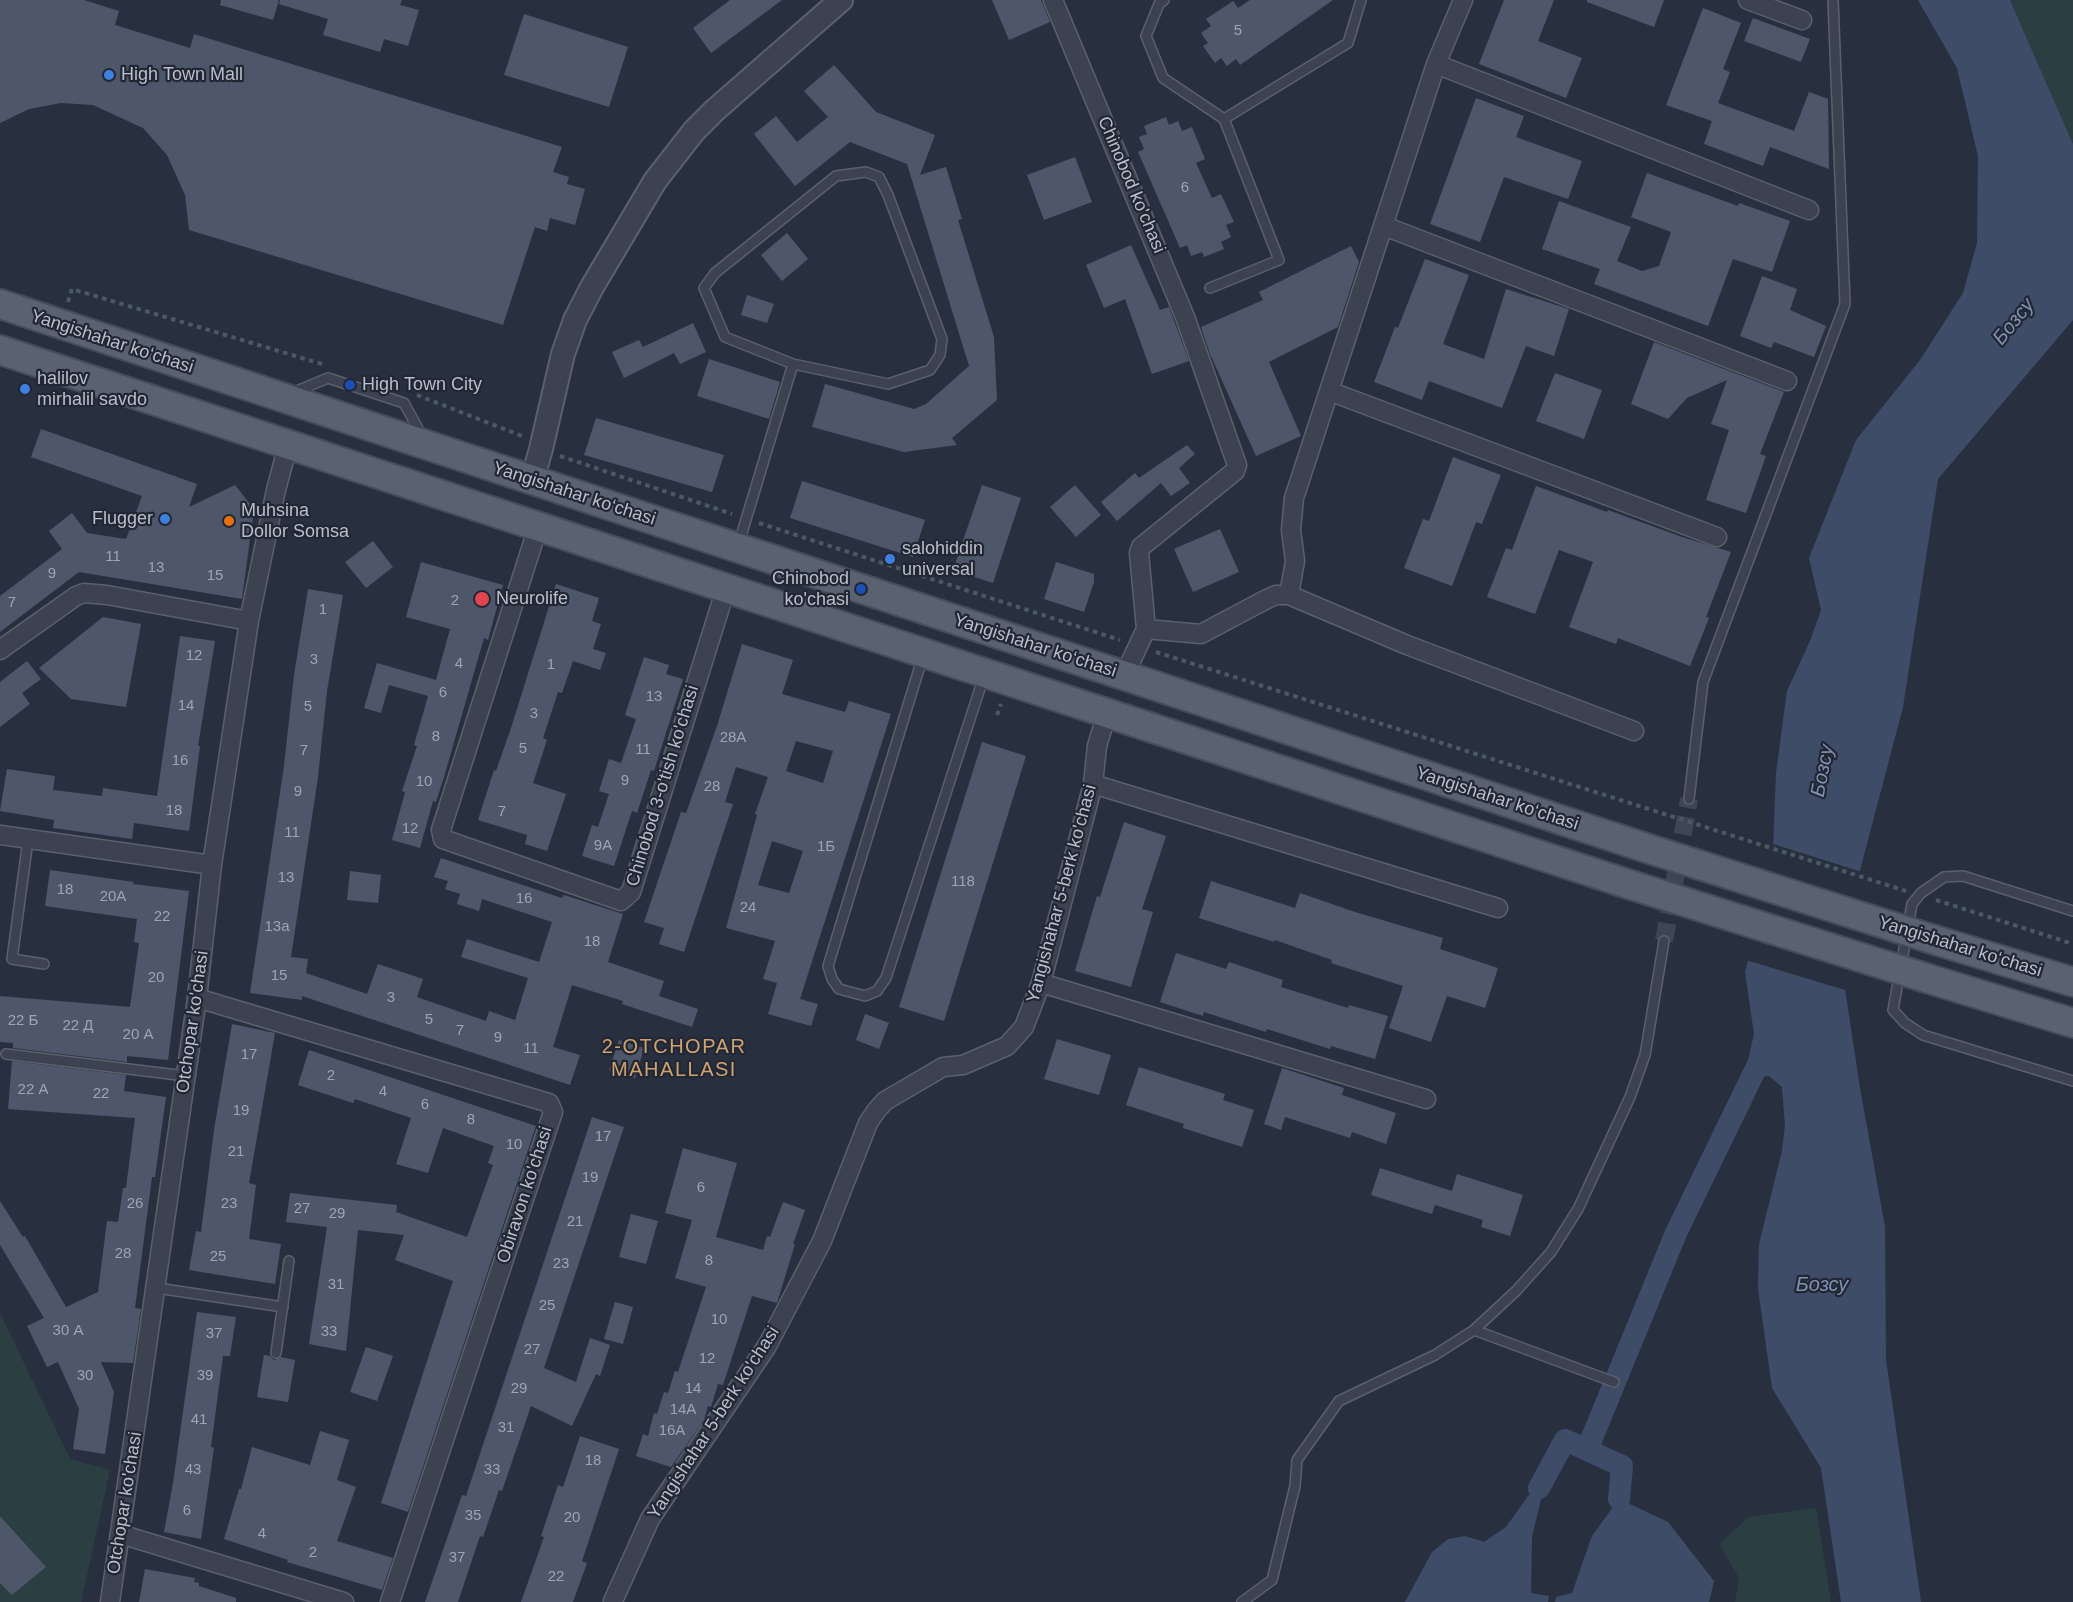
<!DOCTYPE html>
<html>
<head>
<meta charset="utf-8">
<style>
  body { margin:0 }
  canvas { display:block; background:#283040 }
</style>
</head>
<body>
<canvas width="2073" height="1602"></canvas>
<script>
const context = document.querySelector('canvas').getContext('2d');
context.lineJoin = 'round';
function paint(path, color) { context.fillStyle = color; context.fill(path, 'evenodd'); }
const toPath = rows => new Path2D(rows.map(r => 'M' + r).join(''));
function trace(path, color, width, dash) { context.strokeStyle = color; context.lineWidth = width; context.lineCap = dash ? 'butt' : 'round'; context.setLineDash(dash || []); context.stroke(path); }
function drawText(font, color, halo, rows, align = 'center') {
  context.font = font + ' Arial,sans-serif'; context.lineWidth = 4.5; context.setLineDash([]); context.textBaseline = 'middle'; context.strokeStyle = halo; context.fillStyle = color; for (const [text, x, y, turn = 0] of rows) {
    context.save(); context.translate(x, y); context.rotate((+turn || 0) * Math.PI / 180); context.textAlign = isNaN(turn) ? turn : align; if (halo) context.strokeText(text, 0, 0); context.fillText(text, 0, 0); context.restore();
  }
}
const green = toPath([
  [2010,0,2073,0,2073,144],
  [0,1313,70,1459,110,1470,81,1602,0,1602],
  [1816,1508,1831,1602,1735,1602,1739,1578,1719,1544,1749,1517]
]);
const water = toPath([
  [1918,0,2010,0,2073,144,2073,320,1938,479,1903,707,1839,950,1860,1088,1885,1227,1886,1360,1921,1602,1841,1602,1821,1468,1772,1388,1758,1288,1759,1244,1782,1151,1785,1125,1782,1087,1769,1076,1744,1078,1754,1034,1745,972,1772,875,1776,773,1787,691,1810,641,1821,610,1809,558,1856,440,1920,360,1963,293,1977,243,1978,156,1957,68],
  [1539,1488,1542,1495,1532,1537,1531,1593,1549,1596,1548,1602,1405,1602,1432,1552,1448,1539,1465,1536,1484,1542,1506,1527,1528,1496],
  [1619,1499,1668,1522,1714,1581,1709,1602,1555,1602,1556,1597,1572,1593,1592,1536]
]);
const pier = toPath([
  [1770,843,1862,872,1842,950,1848,991,1746,960,1769,875]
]);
const canal = toPath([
  [1587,1450,1622,1466,1619,1499],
  [1539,1488,1565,1440,1587,1450,1676,1233,1764,1052]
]);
const building = toPath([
  [0,0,84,0,119,11,115,25,190,48,194,34,562,147,553,172,569,177,567,184,585,189,575,225,550,218,547,231,535,227,503,325,189,230,185,195,167,155,143,128,93,105,61,103,29,109,0,123],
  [221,0,279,0,273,20,220,5],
  [280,0,402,0,400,5,419,10,408,46,384,39,380,52,323,35,328,19,279,4],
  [730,0,782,0,711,53,693,28],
  [992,0,1041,0,1050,22,1009,40],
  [1250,0,1333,0,1240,65,1236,59,1227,66,1221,58,1215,63,1203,46,1208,43,1201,33,1211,26,1206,19,1233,1,1238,8],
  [1504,0,1554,0,1538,41,1582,58,1566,98,1479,64],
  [1587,0,1664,0,1654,27,1587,2],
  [1703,8,1741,23,1723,69,1730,72,1718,103,1794,131,1809,92,1828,99,1829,169,1770,147,1763,166,1704,144,1712,121,1666,105],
  [524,14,628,47,609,107,504,75],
  [1753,18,1810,39,1801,62,1744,41],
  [834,65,876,112,935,135,920,175,946,167,962,219,958,220,994,337,997,400,952,438,957,445,904,452,812,427,825,384,914,409,926,404,969,366,907,164,850,142,795,186,754,134,776,116,797,142,828,117,804,91],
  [1476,98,1524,116,1516,137,1582,161,1568,199,1504,177,1480,242,1430,224],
  [1166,117,1169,125,1178,121,1182,131,1192,127,1205,159,1196,163,1212,198,1221,194,1234,222,1226,225,1231,237,1221,242,1224,249,1204,257,1202,252,1191,256,1187,245,1180,248,1138,152,1144,149,1139,137,1147,134,1144,126],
  [1075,157,1092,202,1044,220,1027,175],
  [1647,173,1738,206,1739,203,1790,221,1772,272,1733,259,1708,326,1594,284,1600,269,1542,249,1559,201,1631,227,1617,261,1642,271,1659,266,1671,232,1631,217],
  [787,233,808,259,782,281,761,255],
  [1131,245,1160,310,1169,307,1189,361,1152,374,1125,299,1104,308,1086,265],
  [1351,246,1359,262,1338,327,1269,362,1301,436,1256,456,1210,354,1201,327,1263,300,1259,292],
  [1425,259,1469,275,1443,344,1484,359,1506,289,1569,309,1554,356,1526,346,1502,408,1429,381,1422,400,1374,382,1395,327,1398,328],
  [1762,276,1797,289,1790,310,1826,326,1814,357,1774,342,1771,348,1740,336],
  [747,295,774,304,767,323,741,315],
  [693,323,706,352,680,364,674,353,624,378,612,352,639,340,643,347],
  [1654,342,1784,392,1760,454,1766,456,1746,513,1706,500,1729,430,1711,424,1727,380,1687,398,1668,419,1631,404],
  [709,359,780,382,769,419,697,396],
  [1555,373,1602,390,1584,439,1536,421],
  [596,418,724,455,712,492,584,455],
  [41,429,197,484,189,507,235,485,254,509,242,599,79,572,0,632,0,596,62,549,49,531,72,513,87,533,126,539,142,496,31,457],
  [1187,445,1195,454,1179,468,1190,483,1171,496,1161,483,1117,521,1101,502,1135,473,1139,478],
  [1453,457,1501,475,1482,524,1476,522,1452,586,1404,568,1423,519,1429,521],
  [802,481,925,520,913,557,790,518],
  [982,485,1021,498,993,583,953,570],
  [1075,485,1101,515,1076,537,1050,507],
  [1536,486,1607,512,1608,510,1682,537,1731,552,1706,617,1709,618,1690,666,1618,638,1616,644,1569,627,1593,562,1559,550,1535,614,1487,597,1506,548,1512,550],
  [1220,529,1239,572,1193,592,1174,549],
  [373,541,393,567,366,588,345,562],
  [421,562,503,585,488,640,484,638,444,777,436,802,433,801,420,848,392,840,405,792,402,791,417,746,414,745,428,696,389,685,381,713,364,708,377,663,436,680,450,629,406,617],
  [1056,562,1094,574,1094,582,1084,612,1044,599],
  [556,584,599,598,592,621,601,624,593,649,606,653,600,670,573,661,562,693,558,692,543,738,547,740,533,783,566,794,547,851,525,844,527,835,478,820,494,770,496,771,511,728],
  [308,589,343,595,327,691,318,777,291,957,308,959,306,973,367,994,378,964,423,979,417,997,486,1021,489,1011,515,1020,528,978,461,957,467,939,539,962,552,922,482,899,479,911,457,904,460,894,445,889,448,881,434,877,441,858,562,898,564,895,623,914,608,962,664,981,659,996,698,1009,692,1027,622,1004,623,1001,572,985,553,1047,580,1055,570,1085,302,996,302,1000,250,993,284,766,294,675],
  [103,617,141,624,126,707,71,699,39,668],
  [180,636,215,641,198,746,200,746,189,831,134,823,132,839,53,828,54,820,0,811,7,769,55,776,53,790,102,796,103,788,157,796],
  [742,644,793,660,782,694,845,712,849,701,891,714,800,999,818,1004,811,1026,768,1014,777,983,763,979,775,941,726,928,757,815,755,814,768,777,736,767,725,802,733,804,684,952,659,944,664,928,644,922,681,812,686,813,717,726],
  [796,741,833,751,823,783,786,771],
  [772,841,803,851,789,893,758,885],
  [644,657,669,665,666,674,683,679,654,771,651,770,637,813,632,811,614,866,582,856,592,825,598,827,609,794,599,791,609,759,621,763,636,719,625,715],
  [27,661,41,679,22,693,30,704,0,727,0,682],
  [982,742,1026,756,944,1021,899,1007],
  [1124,822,1166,836,1142,909,1153,912,1131,987,1075,971,1097,896,1100,897],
  [50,870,134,882,133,884,189,891,168,1060,127,1056,127,1062,13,1048,13,1043,0,1042,0,996,130,1007,139,943,134,942,137,919,45,906],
  [350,871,381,875,378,903,347,900],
  [1211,881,1295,908,1300,893,1355,912,1443,938,1440,949,1498,968,1485,1008,1447,996,1431,1042,1389,1028,1403,986,1331,963,1332,960,1275,940,1274,942,1199,918],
  [1176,953,1226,969,1229,962,1283,980,1281,987,1348,1008,1349,1005,1388,1016,1375,1059,1331,1046,1330,1049,1267,1029,1266,1032,1204,1012,1203,1016,1160,1002],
  [865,1014,889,1023,879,1049,856,1040],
  [232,1024,275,1033,249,1183,256,1185,249,1239,281,1244,275,1284,189,1270,196,1231,201,1232,214,1130],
  [1057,1039,1111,1055,1099,1095,1044,1079],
  [619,1040,644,1048,635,1078,609,1070],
  [309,1050,536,1126,408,1512,381,1503,453,1281,395,1260,404,1235,358,1230,346,1351,309,1344,327,1227,286,1222,290,1193,397,1205,396,1212,467,1237,493,1165,488,1163,494,1146,443,1128,428,1173,396,1164,411,1118,355,1099,353,1103,298,1085],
  [12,1061,126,1075,124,1091,166,1097,155,1177,152,1177,135,1308,141,1309,133,1363,101,1362,114,1392,105,1454,73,1449,79,1409,58,1362,47,1367,27,1326,44,1318,0,1245,0,1201,23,1237,25,1236,66,1307,98,1292,107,1221,118,1222,123,1188,126,1188,135,1118,8,1109],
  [1139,1067,1225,1094,1223,1100,1254,1110,1242,1147,1183,1128,1184,1124,1126,1105],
  [1282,1068,1344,1088,1342,1095,1396,1113,1386,1144,1352,1132,1350,1138,1285,1117,1281,1130,1264,1124],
  [592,1117,624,1127,544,1368,576,1382,590,1338,610,1345,600,1376,596,1374,572,1426,531,1406,502,1491,499,1490,483,1537,480,1536,458,1602,425,1602,462,1495,466,1496],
  [683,1148,737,1163,716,1237,763,1250,767,1236,770,1237,783,1202,805,1210,793,1244,795,1244,778,1300,777,1303,752,1296,723,1385,718,1384,711,1407,708,1406,704,1420,671,1467,636,1456,643,1434,648,1436,654,1413,657,1414,664,1392,668,1393,675,1371,678,1372,706,1287,675,1278,692,1220,665,1213],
  [1380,1168,1452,1191,1457,1174,1523,1195,1510,1236,1481,1227,1483,1220,1435,1205,1432,1214,1371,1195],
  [631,1214,658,1221,646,1264,619,1257],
  [615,1302,633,1307,623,1344,604,1339],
  [197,1312,236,1317,230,1356,223,1356,211,1447,214,1448,201,1539,164,1532,173,1483],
  [366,1347,393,1356,377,1401,350,1392],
  [264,1355,270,1356,274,1360,281,1357,295,1360,288,1402,257,1397],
  [320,1431,349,1440,337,1480,356,1487,337,1541,393,1558,382,1590,287,1562,288,1560,224,1539,239,1489,241,1489,252,1447,310,1465],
  [580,1436,619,1449,582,1561,587,1563,573,1602,521,1602,544,1537,541,1536,558,1485,563,1487],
  [0,1516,46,1567,12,1595,0,1583],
  [145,1569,195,1578,194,1582,199,1583,199,1586,236,1598,236,1602,139,1602]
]);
const minorTunnel = toPath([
  [1664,941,1689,799]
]);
const path = toPath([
  [68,302,72,289,322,364],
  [417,395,522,436],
  [560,456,732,514],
  [759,523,1120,640],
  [1156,652,1906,891],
  [997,715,1001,704],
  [1936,900,2073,944]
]);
const service = toPath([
  [1164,0,1159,4,1146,36,1163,78,1224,119],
  [1210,288,1279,260,1224,119,1348,43,1361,0],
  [292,393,328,378,404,403,422,436],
  [738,546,793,364,725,337,704,288,715,273,836,176,866,172,879,177,888,195,942,339,940,355,930,370,888,384,793,364],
  [923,656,828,966,832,979,839,989,865,996,877,991,886,978,984,676],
  [1689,799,1703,682,1845,304,1833,0],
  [28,840,12,959,44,964],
  [2073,911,1963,876,1944,877,1921,893,1912,904,1893,1010,1905,1023,1923,1035,2073,1081],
  [6,1054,186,1076],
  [157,1288,283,1307],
  [1474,1330,1614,1382],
  [276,1353,289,1261],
  [1242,1602,1272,1580,1295,1486,1297,1460,1339,1401,1435,1355,1474,1330,1516,1291,1551,1252,1578,1209,1630,1097,1645,1055,1664,941]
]);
const minor = toPath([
  [1053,0,1185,317,1237,465,1235,471,1141,547,1139,553,1146,629,1124,676],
  [1748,0,1802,20],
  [1436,64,1809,210],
  [1384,226,1787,381],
  [1329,391,1717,537],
  [538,527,441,830,443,839,621,901,631,892,726,588],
  [1289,595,1407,645,1634,731],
  [1146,629,1201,634,1265,600,1276,595,1289,595,1295,561,1291,530,1294,498,1436,64,1463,0],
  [0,650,76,596,84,593,107,595,249,621],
  [1093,784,1498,908],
  [0,835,212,865],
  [1041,983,1426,1099],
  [197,998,549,1103,553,1112,390,1602],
  [120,1534,344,1602],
  [613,1601,650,1519,767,1346,822,1241,868,1123,876,1111,885,1101,943,1067,963,1065,1007,1046,1024,1027,1041,983,1093,784,1097,746,1107,713],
  [110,1602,197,998,212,865,249,621,276,490,288,445]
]);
const tertiary = toPath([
  [532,480,541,449,563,354,575,320,592,287,655,181,694,131,715,110,841,0]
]);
const primary = toPath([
  [0,304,1643,847],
  [0,350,1631,885],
  [1938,941,2073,982],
  [1926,978,2073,1023]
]);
const primaryBridge = toPath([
  [1643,847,1938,941],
  [1631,885,1926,978]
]);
const markers = [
  [109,75,6,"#3f7fe0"],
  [350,385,6,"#1a4fb4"],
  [25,389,6,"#3f7fe0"],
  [165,519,6,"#3f7fe0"],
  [229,521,6,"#e8710a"],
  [890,559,6,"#3f7fe0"],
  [861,589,6,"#1a4fb4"],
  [482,599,8,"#e0444e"]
];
const numberNames = [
  ["5",1238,31],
  ["6",1185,188],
  ["11",113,557],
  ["13",156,568],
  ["9",52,574],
  ["15",215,576],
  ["2",455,601],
  ["7",12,603],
  ["1",323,610],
  ["12",194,656],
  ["3",314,660],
  ["4",459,664],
  ["1",551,665],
  ["6",443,693],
  ["13",654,697],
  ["14",186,706],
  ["5",308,707],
  ["3",534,714],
  ["8",436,737],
  ["28A",733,738],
  ["5",523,749],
  ["11",643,750],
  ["7",304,751],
  ["16",180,761],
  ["9",625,781],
  ["10",424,782],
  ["28",712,787],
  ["9",298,792],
  ["18",174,811],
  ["7",502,812],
  ["12",410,829],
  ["11",292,833],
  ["9A",603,846],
  ["1Б",826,847],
  ["13",286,878],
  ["118",963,882],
  ["18",65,890],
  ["20A",113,897],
  ["16",524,899],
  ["24",748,908],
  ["22",162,917],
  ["13a",277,927],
  ["18",592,942],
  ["15",279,976],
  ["20",156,978],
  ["3",391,998],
  ["5",429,1020],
  ["22 Б",23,1021],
  ["22 Д",78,1026],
  ["7",460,1031],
  ["20 A",138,1035],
  ["9",498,1038],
  ["11",531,1049],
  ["17",249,1055],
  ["2",331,1076],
  ["22 A",33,1090],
  ["4",383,1092],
  ["22",101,1094],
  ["6",425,1105],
  ["19",241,1111],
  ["8",471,1120],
  ["17",603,1137],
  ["10",514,1145],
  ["21",236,1152],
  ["19",590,1178],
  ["6",701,1188],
  ["26",135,1204],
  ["23",229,1204],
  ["27",302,1209],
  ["29",337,1214],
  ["21",575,1222],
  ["28",123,1254],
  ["25",218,1257],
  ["8",709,1261],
  ["23",561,1264],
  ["31",336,1285],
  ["25",547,1306],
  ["10",719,1320],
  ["30 A",68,1331],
  ["33",329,1332],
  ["37",214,1334],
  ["27",532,1350],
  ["12",707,1359],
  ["30",85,1376],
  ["39",205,1376],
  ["29",519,1389],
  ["14",693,1389],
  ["14A",683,1410],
  ["41",199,1420],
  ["31",506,1428],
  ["16A",672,1431],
  ["18",593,1461],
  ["43",193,1470],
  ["33",492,1470],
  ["6",187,1511],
  ["35",473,1516],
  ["20",572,1518],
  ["4",262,1534],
  ["2",313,1553],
  ["37",457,1558],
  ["22",556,1577]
];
const poiNames = [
  ["High Town Mall",121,75],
  ["halilov",37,379],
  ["mirhalil savdo",37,400],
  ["High Town City",362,385],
  ["Muhsina",241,511],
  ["Dollor Somsa",241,532],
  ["Flugger",153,519,"right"],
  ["salohiddin",902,549],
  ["universal",902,570],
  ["Chinobod",849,579,"right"],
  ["ko'chasi",849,600,"right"],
  ["Neurolife",496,599]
];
const streetNames = [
  ["Chinobod ko'chasi",1131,185,67],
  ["Yangishahar ko‘chasi",112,342,18],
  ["Yangishahar ko‘chasi",574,494,18],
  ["Yangishahar ko‘chasi",1035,646,18],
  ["Chinobod 3-o'tish ko'chasi",663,786,-73],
  ["Yangishahar ko‘chasi",1497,799,18],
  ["Yangishahar 5-berk ko'chasi",1062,894,-75],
  ["Yangishahar ko‘chasi",1960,947,17],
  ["Otchopar ko'chasi",193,1022,-82],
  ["Obiravon ko'chasi",525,1195,-72],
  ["Yangishahar 5-berk ko'chasi",714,1423,-57],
  ["Otchopar ko'chasi",125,1503,-81]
];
const waterNames = [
  ["Бозсу",2014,322,-51],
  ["Бозсу",1823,771,-79],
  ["Бозсу",1822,1285]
];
const neighbourhoodNames = [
  ["2-OTCHOPAR",674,1047],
  ["MAHALLASI",674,1070]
];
paint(green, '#2b3e42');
paint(water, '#3f4c68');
paint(pier, '#283040');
trace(canal, '#3f4c68', 22);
paint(building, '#4e5669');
trace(minorTunnel, '#3e4555', 18, [18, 9]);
trace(service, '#5a606d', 12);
trace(minor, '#5a606d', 21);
trace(tertiary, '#5a606d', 26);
trace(primary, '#464b59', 32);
trace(path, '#4a5b60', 4, [4.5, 4.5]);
trace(service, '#3c4250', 9);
trace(minor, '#3c4250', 18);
trace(tertiary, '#3c4250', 22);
trace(primary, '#5a6170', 28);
trace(primaryBridge, '#464b59', 32, []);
trace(primaryBridge, '#5a6170', 28);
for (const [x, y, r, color] of markers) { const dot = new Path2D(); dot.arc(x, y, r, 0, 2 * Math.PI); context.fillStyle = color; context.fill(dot); trace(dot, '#212735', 2); }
drawText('15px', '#9ea4b2', null, numberNames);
drawText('18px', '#b9beca', '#212735', poiNames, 'left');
drawText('18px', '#b9beca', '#212735', streetNames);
drawText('italic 20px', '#8291b0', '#212735', waterNames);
context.letterSpacing = '1.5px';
drawText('20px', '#cfa36f', '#212735', neighbourhoodNames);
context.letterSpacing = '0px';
</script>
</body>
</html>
